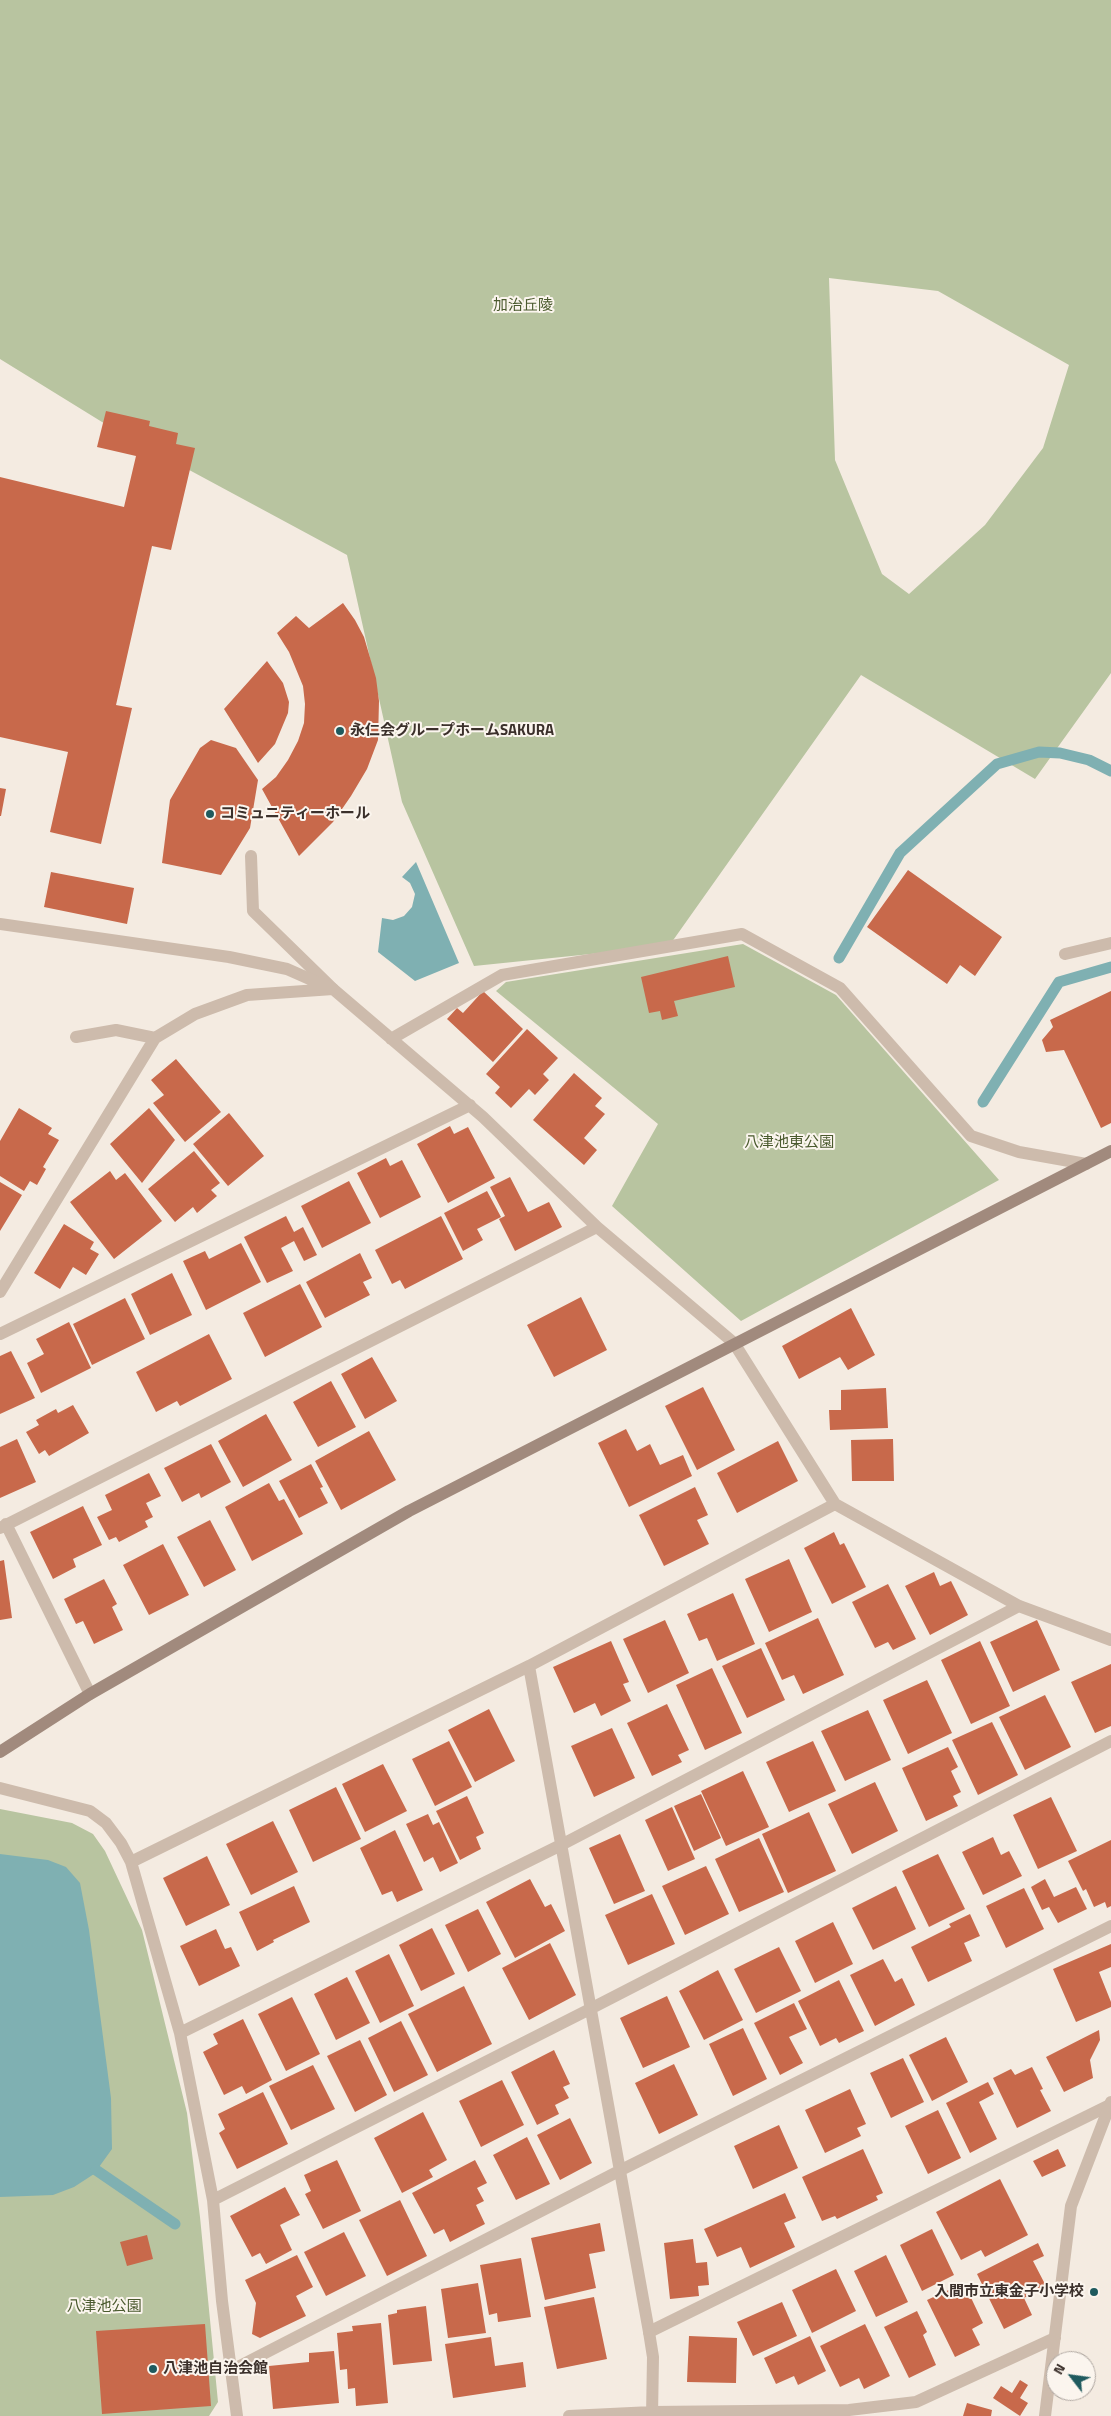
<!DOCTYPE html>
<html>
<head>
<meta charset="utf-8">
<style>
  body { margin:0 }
  #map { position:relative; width:1111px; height:2416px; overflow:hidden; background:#f4ebe1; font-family:"Titillium Web",sans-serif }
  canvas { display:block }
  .north { position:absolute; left:1046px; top:2351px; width:50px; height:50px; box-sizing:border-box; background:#fbf5ee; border:1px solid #aea6a0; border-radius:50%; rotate:300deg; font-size:14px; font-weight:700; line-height:20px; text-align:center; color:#3b302b }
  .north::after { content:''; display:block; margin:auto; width:18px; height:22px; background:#1f5a5e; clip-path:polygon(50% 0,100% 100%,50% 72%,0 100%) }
</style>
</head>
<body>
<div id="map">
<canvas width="1111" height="2416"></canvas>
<div class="north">N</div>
</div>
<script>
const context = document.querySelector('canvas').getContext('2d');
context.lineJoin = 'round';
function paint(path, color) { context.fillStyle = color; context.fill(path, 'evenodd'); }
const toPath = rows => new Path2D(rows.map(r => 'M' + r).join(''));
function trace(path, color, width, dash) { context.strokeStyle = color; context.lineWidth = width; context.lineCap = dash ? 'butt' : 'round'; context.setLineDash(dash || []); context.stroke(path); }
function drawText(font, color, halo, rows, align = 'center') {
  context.font = font + ' "Titillium Web","Noto Sans JP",sans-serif'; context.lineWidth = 4; context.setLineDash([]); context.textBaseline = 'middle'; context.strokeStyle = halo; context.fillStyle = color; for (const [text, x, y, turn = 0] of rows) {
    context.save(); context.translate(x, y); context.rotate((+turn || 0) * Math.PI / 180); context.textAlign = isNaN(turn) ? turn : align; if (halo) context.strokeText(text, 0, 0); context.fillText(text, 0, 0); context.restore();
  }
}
const green = toPath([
  [0,0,1111,0,1111,673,1035,779,861,675,669,946,474,966,402,802,347,555,115,430,0,359],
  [829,278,938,291,1069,365,1043,448,985,525,909,594,882,574,835,460],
  [743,944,836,995,999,1180,741,1321,612,1206,658,1124,496,991,506,982],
  [0,1809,72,1823,93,1834,105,1851,142,1930,187,2113,200,2217,218,2402,209,2416,0,2416]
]);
const water = toPath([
  [416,862,459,963,415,981,378,952,382,918,393,920,404,916,412,907,415,894,410,883,402,877],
  [0,1854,48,1860,66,1867,80,1883,89,1930,111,2098,112,2149,94,2174,74,2187,53,2195,0,2197]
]);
const stream = toPath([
  [839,958,900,853,997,764,1039,752,1060,753,1089,760,1111,771],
  [983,1102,1059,982,1111,967],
  [96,2170,175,2224]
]);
const building = toPath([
  [106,411,150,421,149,426,178,433,176,444,195,448,171,550,152,546,116,705,132,708,101,844,50,832,68,752,0,737,0,477,124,507,136,456,97,447],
  [343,603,355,620,364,637,376,678,379,701,378,740,367,769,351,796,333,822,299,856,262,789,276,777,288,760,298,741,304,723,305,704,303,686,289,652,277,633,296,616,309,628],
  [267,661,283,683,289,702,288,713,275,744,258,763,224,709],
  [211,740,236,748,258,780,250,828,221,875,162,863,170,800,200,748],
  [0,788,6,789,1,816,0,816],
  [908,870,1002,937,975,976,960,965,947,984,867,927],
  [51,872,134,888,127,924,44,907],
  [728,956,735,987,674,1001,678,1016,662,1020,660,1011,649,1013,641,977],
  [483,991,523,1029,493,1062,447,1019,457,1008,463,1013],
  [1111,991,1111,1123,1101,1128,1064,1050,1046,1052,1042,1040,1053,1027,1050,1020],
  [527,1029,558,1058,543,1074,549,1080,535,1095,529,1089,511,1108,495,1093,500,1087,486,1074],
  [176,1059,221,1112,185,1142,153,1103,164,1095,151,1080],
  [574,1073,602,1098,595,1106,605,1114,584,1138,597,1150,584,1165,533,1120],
  [19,1108,52,1128,48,1134,59,1140,43,1167,46,1169,37,1185,30,1181,24,1191,0,1176,0,1141],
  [149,1108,175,1140,142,1183,110,1144],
  [229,1113,264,1156,228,1186,193,1144],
  [450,1126,454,1134,468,1127,495,1178,448,1203,417,1144],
  [194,1151,220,1183,211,1190,217,1196,197,1213,193,1207,175,1222,148,1189],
  [386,1158,390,1166,402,1160,421,1197,380,1218,357,1173],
  [110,1171,116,1180,125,1173,162,1221,114,1259,70,1202],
  [510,1177,528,1212,549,1202,562,1227,515,1251,499,1219,505,1216,490,1187],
  [349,1181,371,1223,322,1248,301,1206],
  [0,1182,22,1195,0,1231],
  [487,1191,501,1217,477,1229,483,1240,463,1251,444,1213],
  [286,1216,294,1232,303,1227,317,1255,304,1261,294,1241,281,1248,293,1271,267,1283,244,1237],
  [441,1216,463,1259,405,1289,400,1280,392,1284,375,1250],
  [64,1224,94,1242,90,1249,99,1254,86,1275,73,1267,60,1289,34,1273],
  [241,1243,261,1282,206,1310,183,1261,205,1251,209,1259],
  [360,1253,372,1278,363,1282,370,1295,325,1318,306,1282],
  [172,1273,192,1315,150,1335,131,1294],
  [300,1284,322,1327,265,1357,243,1313],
  [581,1297,607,1350,554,1377,527,1325],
  [125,1298,145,1339,92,1365,73,1324],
  [851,1308,875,1355,848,1370,840,1357,799,1379,782,1346],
  [69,1322,91,1368,41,1393,27,1363,44,1354,36,1339],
  [209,1334,232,1379,180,1406,177,1401,156,1412,136,1372],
  [11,1351,35,1398,0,1414,0,1356],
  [372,1357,397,1401,365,1419,341,1374],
  [331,1381,356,1427,318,1447,293,1402],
  [703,1387,735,1450,697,1470,665,1406],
  [886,1388,888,1428,830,1430,829,1410,841,1410,841,1390],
  [73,1405,89,1433,49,1456,45,1450,39,1454,26,1432,39,1425,36,1420,56,1409,58,1413],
  [266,1414,292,1460,243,1487,218,1441],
  [626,1429,637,1451,650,1444,660,1465,683,1455,692,1476,629,1507,598,1443],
  [369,1431,396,1480,341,1510,315,1461],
  [17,1439,36,1482,0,1498,0,1447],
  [893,1439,894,1481,852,1481,851,1440],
  [778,1441,798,1481,737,1513,717,1473],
  [211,1444,231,1482,201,1498,199,1493,182,1502,164,1468],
  [311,1464,323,1487,320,1488,328,1503,299,1518,279,1481],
  [149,1473,161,1496,146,1503,153,1517,145,1521,148,1527,119,1542,116,1537,109,1540,97,1517,112,1510,105,1495],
  [269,1483,279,1501,284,1499,303,1534,252,1561,225,1507],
  [695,1487,708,1515,697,1520,709,1544,664,1566,639,1515],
  [83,1506,102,1545,73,1559,76,1567,53,1579,30,1532],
  [210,1520,236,1570,204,1587,177,1537],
  [834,1532,840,1545,844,1543,866,1587,832,1604,804,1548],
  [163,1544,189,1595,149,1615,123,1565],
  [789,1559,812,1612,769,1632,745,1579],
  [4,1560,12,1618,0,1620,0,1561],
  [934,1572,940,1586,951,1581,968,1615,930,1635,905,1586],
  [104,1579,117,1604,112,1607,123,1630,94,1644,83,1621,76,1624,64,1599],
  [888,1584,916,1639,893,1650,888,1642,875,1648,852,1602],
  [733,1593,755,1644,717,1661,707,1638,699,1641,687,1614],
  [818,1618,844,1675,803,1694,794,1675,782,1680,765,1643],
  [665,1620,689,1673,648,1693,623,1639],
  [1037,1620,1060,1670,1013,1692,990,1642],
  [611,1641,629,1682,623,1684,631,1701,601,1716,595,1703,574,1713,553,1667],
  [980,1641,1010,1706,971,1724,941,1660],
  [761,1648,785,1700,747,1718,722,1666],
  [1111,1664,1111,1726,1095,1733,1071,1682],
  [712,1668,742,1733,705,1750,676,1685],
  [927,1680,952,1733,908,1754,883,1700],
  [1045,1695,1071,1747,1025,1770,999,1717],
  [667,1704,689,1750,678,1755,682,1762,652,1776,627,1723],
  [489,1709,515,1761,475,1782,448,1730],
  [868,1710,891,1760,845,1781,821,1731],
  [992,1722,1018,1775,978,1795,952,1740],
  [612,1728,635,1778,594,1797,571,1746],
  [449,1741,472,1787,435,1806,412,1759],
  [813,1741,836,1791,789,1812,766,1762],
  [948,1747,958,1767,951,1771,961,1792,953,1796,958,1806,926,1821,902,1768],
  [383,1764,407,1811,365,1832,342,1784],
  [743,1771,769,1827,726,1846,701,1791],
  [875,1782,898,1831,852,1854,828,1804],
  [336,1787,361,1839,313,1862,289,1810],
  [701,1794,721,1838,694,1851,674,1806],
  [467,1796,484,1833,476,1837,481,1849,460,1860,436,1811],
  [1051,1797,1077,1851,1038,1869,1013,1815],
  [672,1807,695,1859,668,1871,645,1820],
  [809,1812,836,1871,788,1893,762,1834],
  [428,1814,433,1825,439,1822,458,1863,440,1872,433,1857,424,1862,406,1824],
  [273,1821,298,1872,251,1895,226,1844],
  [395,1830,423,1890,397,1902,392,1891,382,1895,360,1848],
  [620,1834,645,1891,614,1904,589,1848],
  [993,1837,1001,1855,1009,1851,1022,1876,983,1895,962,1852],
  [759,1838,784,1892,739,1912,715,1859],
  [1111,1840,1111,1906,1107,1908,1105,1902,1094,1907,1086,1889,1083,1891,1068,1861],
  [938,1854,965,1909,929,1927,902,1871],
  [207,1856,230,1905,186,1926,163,1878],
  [706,1866,729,1914,685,1935,662,1886],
  [530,1879,545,1907,551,1904,565,1931,515,1958,486,1902],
  [1045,1879,1054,1897,1076,1887,1087,1909,1058,1923,1049,1907,1042,1910,1031,1887],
  [294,1886,310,1922,273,1940,274,1942,257,1951,239,1912],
  [896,1886,916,1929,873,1950,852,1908],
  [1024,1888,1044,1929,1006,1948,986,1906],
  [652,1894,675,1944,628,1965,605,1915],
  [478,1909,501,1954,468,1972,445,1925],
  [970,1914,980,1936,964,1943,972,1961,928,1982,911,1947,951,1927,949,1924],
  [833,1922,853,1964,815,1983,795,1941],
  [432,1928,455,1974,421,1991,399,1945],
  [216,1929,225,1949,231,1947,240,1966,199,1986,180,1946],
  [550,1943,576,1995,529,2020,502,1968],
  [1111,1944,1111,1967,1099,1972,1111,2002,1111,2007,1076,2022,1053,1969],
  [779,1947,801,1991,756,2013,734,1969],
  [389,1954,414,2006,380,2023,355,1971],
  [883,1959,895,1982,902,1978,915,2005,875,2026,850,1975],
  [718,1970,743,2020,704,2040,679,1991],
  [347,1977,370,2023,336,2040,314,1994],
  [839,1980,864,2031,839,2043,836,2038,820,2046,798,2001],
  [464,1986,492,2044,437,2072,408,2014],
  [667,1996,690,2047,643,2068,620,2018],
  [292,1997,320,2054,286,2071,258,2014],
  [794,2003,807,2029,789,2037,803,2063,780,2075,754,2023],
  [243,2019,272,2080,246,2094,242,2086,224,2095,203,2052,218,2044,213,2034],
  [401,2021,428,2075,394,2092,368,2038],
  [743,2028,767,2079,733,2096,709,2044],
  [1099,2030,1100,2040,1090,2060,1093,2078,1064,2092,1046,2057],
  [946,2037,968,2082,932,2101,909,2055],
  [360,2040,387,2095,355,2112,327,2056],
  [554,2050,570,2084,563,2087,569,2098,555,2105,559,2114,537,2125,511,2072],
  [903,2058,924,2102,891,2118,870,2073],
  [674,2064,698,2115,659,2134,635,2083],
  [313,2065,335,2109,291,2130,269,2086],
  [1032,2067,1043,2089,1040,2090,1051,2111,1017,2128,993,2078,1011,2069,1015,2075],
  [502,2080,524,2125,481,2147,459,2101],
  [988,2082,994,2094,979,2102,997,2139,970,2153,946,2103],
  [850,2089,866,2124,857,2128,861,2136,825,2153,805,2110],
  [263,2092,288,2144,237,2169,219,2133,225,2129,218,2114],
  [938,2110,961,2158,928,2174,905,2126],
  [423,2112,447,2160,429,2170,433,2177,402,2193,374,2138],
  [570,2118,592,2163,560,2180,537,2135],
  [779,2125,798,2168,753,2189,734,2146],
  [527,2137,550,2184,516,2200,493,2155],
  [863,2149,883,2193,876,2196,878,2200,837,2219,835,2216,822,2221,802,2177],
  [1058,2149,1066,2166,1042,2177,1033,2161],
  [337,2160,361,2211,323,2229,305,2194,311,2191,304,2175],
  [475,2160,487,2183,477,2188,484,2201,476,2205,485,2224,450,2242,444,2229,434,2234,412,2193],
  [1000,2179,1028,2235,985,2257,981,2250,961,2260,936,2212],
  [285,2187,300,2215,280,2225,292,2250,266,2264,260,2253,252,2257,230,2216],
  [785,2193,796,2218,784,2223,795,2247,750,2268,741,2247,717,2257,704,2229],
  [400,2200,427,2256,387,2276,359,2220],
  [600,2223,605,2251,589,2254,596,2288,545,2300,531,2238],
  [932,2229,954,2275,922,2291,900,2245],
  [344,2232,366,2276,326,2296,304,2252],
  [147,2235,153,2259,127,2266,120,2242],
  [693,2239,696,2263,707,2262,709,2285,698,2286,699,2296,670,2299,664,2243],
  [1038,2243,1044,2256,1033,2261,1046,2286,1024,2298,1032,2315,1004,2329,977,2274],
  [297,2255,313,2287,296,2296,306,2316,260,2338,252,2334,256,2303,245,2280],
  [886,2255,908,2302,876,2317,854,2271],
  [521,2258,531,2317,498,2322,497,2313,489,2315,480,2265],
  [836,2269,856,2311,812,2333,792,2290],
  [478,2283,486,2333,448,2338,441,2289],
  [964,2283,983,2323,972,2329,980,2345,955,2357,927,2300],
  [594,2297,607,2359,557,2369,544,2307],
  [782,2302,797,2336,753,2356,737,2322],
  [426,2306,432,2361,393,2365,388,2315,397,2313,397,2310],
  [917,2311,927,2332,923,2335,936,2365,909,2378,884,2327],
  [381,2323,388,2403,356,2406,355,2388,348,2389,347,2369,340,2370,337,2333,353,2331,352,2326],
  [205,2324,211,2406,102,2414,96,2331],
  [865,2324,890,2376,864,2389,859,2378,840,2387,820,2346],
  [689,2336,737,2338,736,2383,687,2382],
  [810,2336,826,2371,798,2385,794,2376,776,2384,764,2358],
  [491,2337,495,2366,523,2362,526,2387,453,2398,445,2344],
  [334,2351,339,2403,273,2409,269,2366,309,2362,309,2353],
  [1020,2380,1028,2385,1020,2398,1028,2403,1020,2416,993,2398,1001,2386,1012,2393],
  [967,2403,992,2410,991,2416,963,2416]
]);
const lane = toPath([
  [251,856,253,911,333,989],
  [1065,954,1111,943],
  [649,2332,1110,2105]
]);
const street = toPath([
  [0,924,229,957,287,969,330,988],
  [76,1037,116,1030,155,1038],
  [391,1039,502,975,742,934,840,988,971,1136,1019,1152,1086,1164],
  [0,1292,155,1038,195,1014,247,995,333,989,483,1117,597,1227,734,1343,835,1504,1019,1606,1111,1640],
  [0,1334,470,1105],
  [6,1524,90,1694],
  [0,1528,597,1227],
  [529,1666,649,2332,653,2357,652,2416],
  [0,1788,90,1811,106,1823,121,1843,131,1862,180,2033,213,2200,222,2301,237,2416],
  [131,1862,529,1666,835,1504],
  [180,2033,561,1845,1019,1606],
  [213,2200,590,2009,1111,1741],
  [232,2370,619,2171,1111,1926],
  [569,2416,652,2412,849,2410,916,2402,1055,2338],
  [1045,2416,1071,2206,1111,2102]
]);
const secondary = toPath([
  [0,1752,90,1694,409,1511,1111,1151]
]);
const markers = [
  [340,731,5,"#1f5a5e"],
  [210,814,5,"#1f5a5e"],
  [1094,2292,5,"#1f5a5e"],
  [153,2369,5,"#1f5a5e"]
];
const parkNames = [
  ["加治丘陵",523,306],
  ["八津池東公園",789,1143],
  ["八津池公園",104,2307]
];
const poiNames = [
  ["永仁会グループホームSAKURA",350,731],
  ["コミュニティーホール",220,814],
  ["入間市立東金子小学校",1084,2292,"right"],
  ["八津池自治会館",163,2369]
];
paint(green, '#b8c4a0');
paint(water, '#7fb0b2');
trace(stream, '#7fb0b2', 11);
paint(building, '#c8694b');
trace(lane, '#cdbbac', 12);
trace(street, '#cdbbac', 12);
trace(secondary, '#a18a7d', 12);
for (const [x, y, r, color] of markers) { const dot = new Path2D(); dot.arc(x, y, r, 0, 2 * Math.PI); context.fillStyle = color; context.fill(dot); trace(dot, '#fbf5ee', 2); }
drawText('15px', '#4a5a2e', '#fbf5ee', parkNames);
drawText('bold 15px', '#3b302b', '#fbf5ee', poiNames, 'left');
</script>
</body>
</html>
